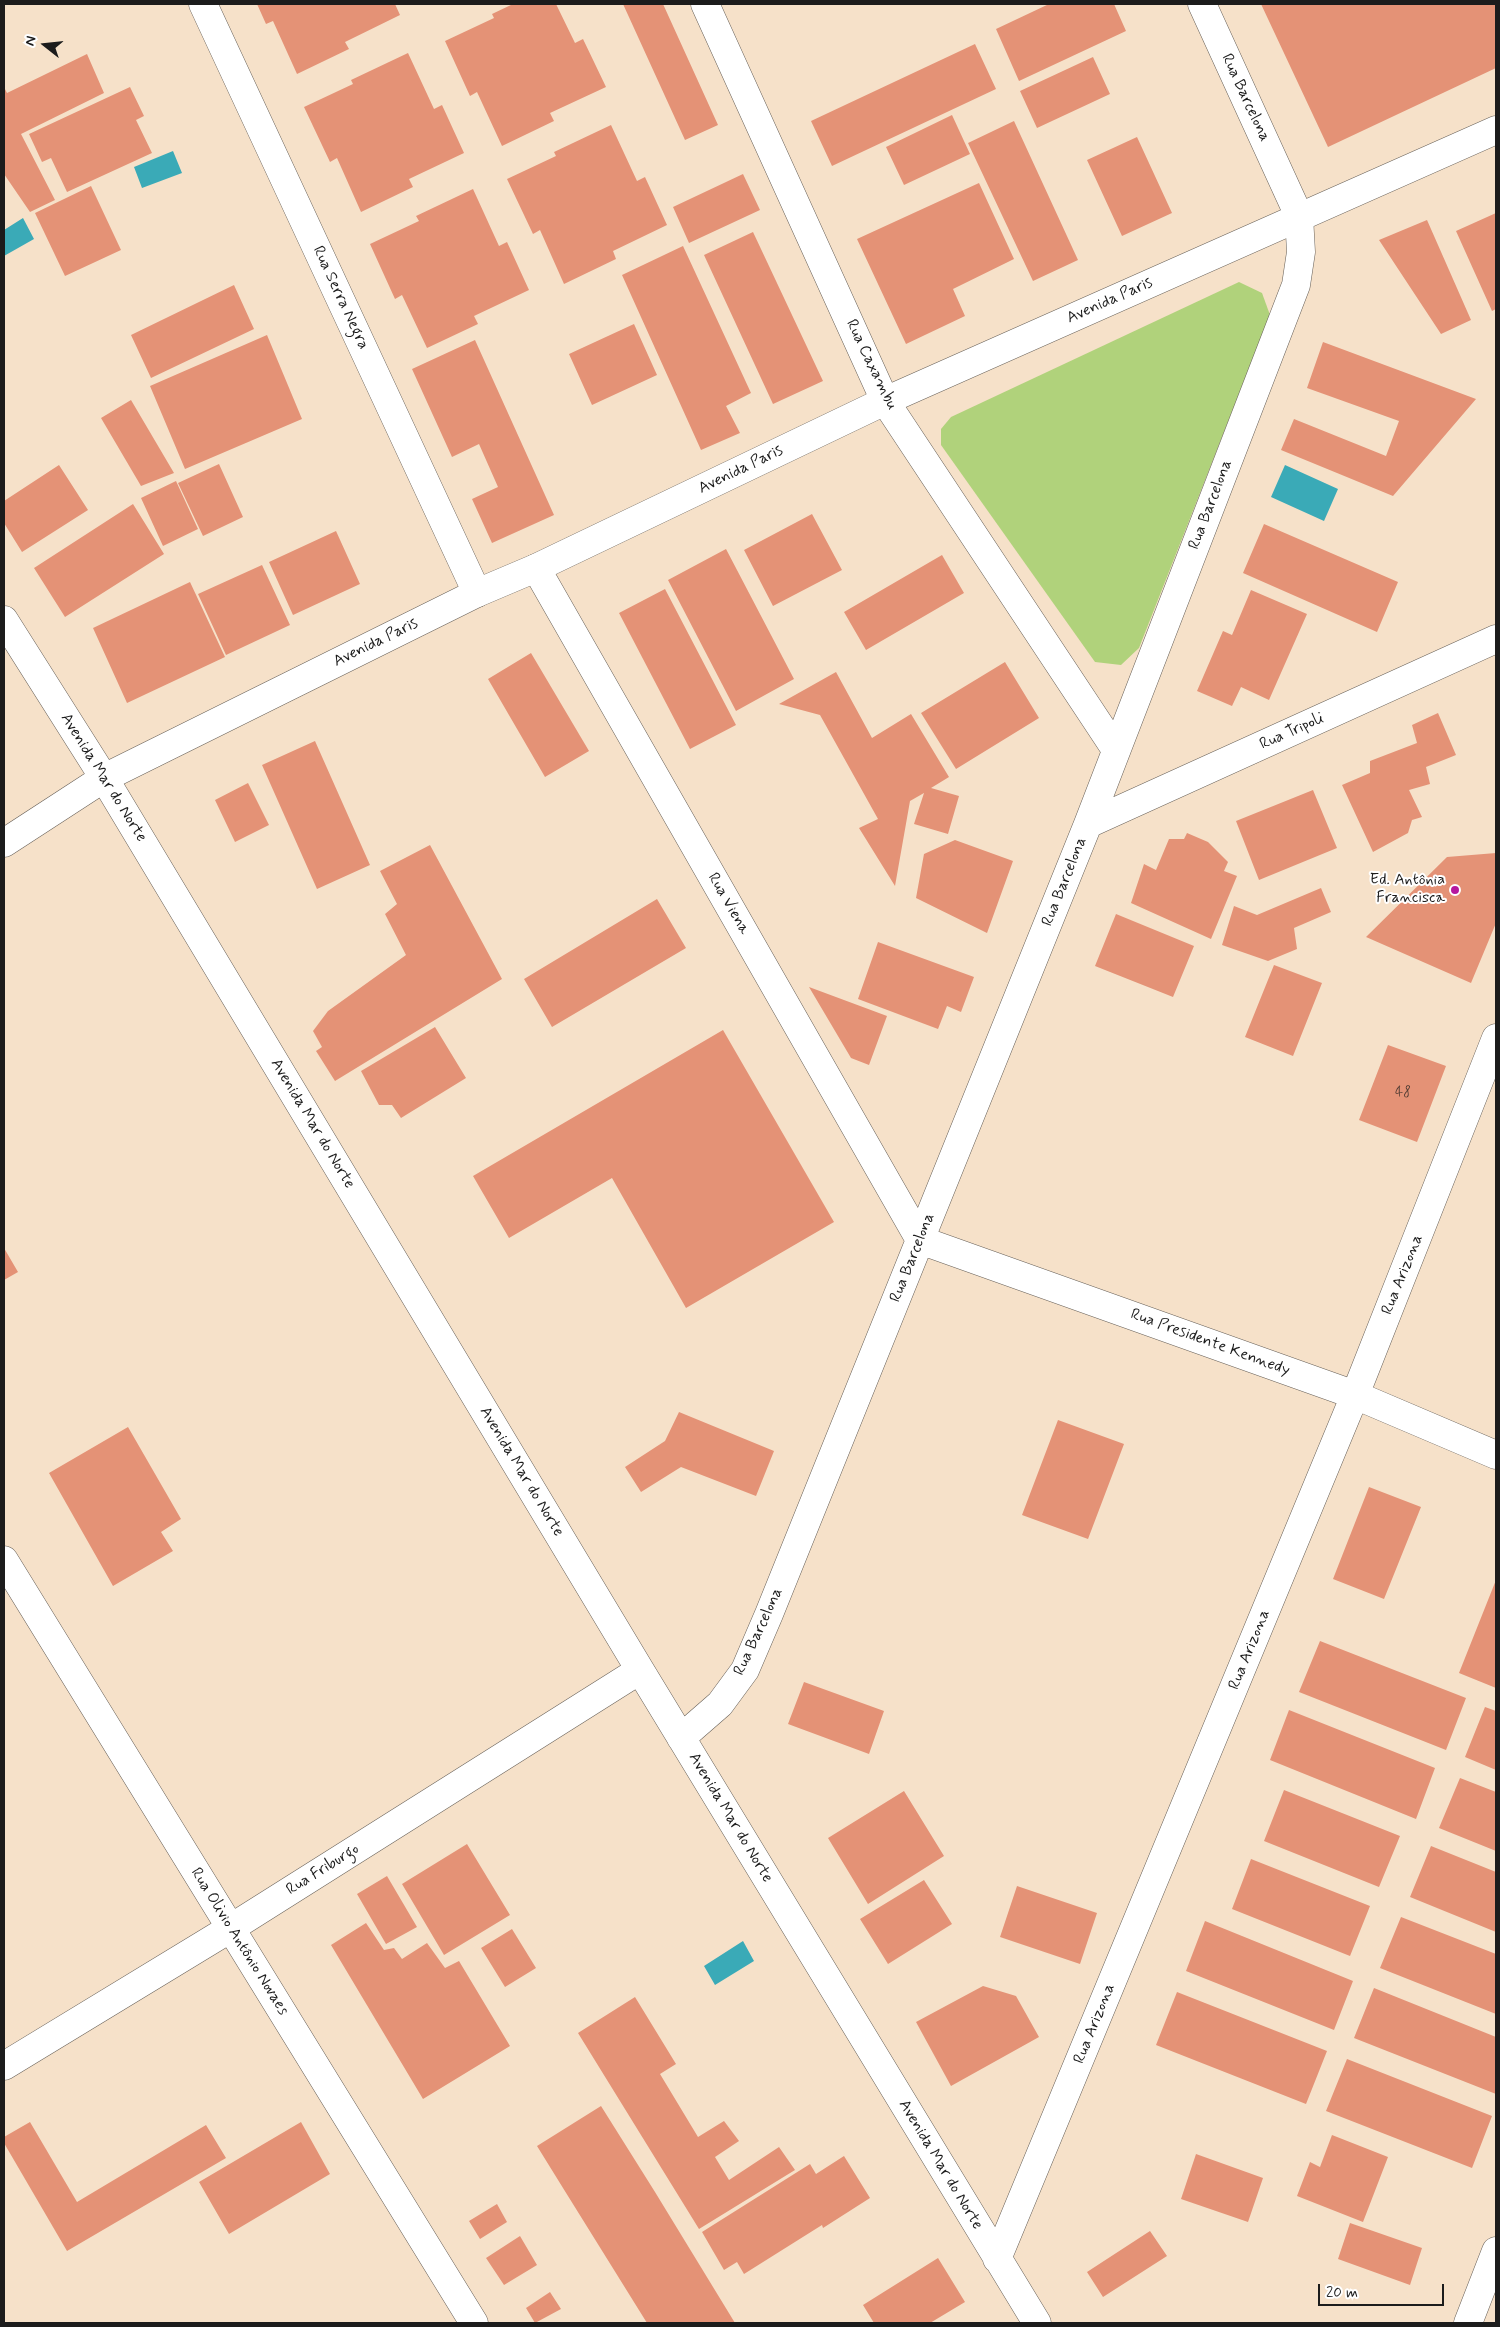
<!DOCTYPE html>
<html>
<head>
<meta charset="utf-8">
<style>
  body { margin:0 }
  #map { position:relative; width:1500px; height:2327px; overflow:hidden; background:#f6e1c9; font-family:Mynerve,sans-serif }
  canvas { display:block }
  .frame { position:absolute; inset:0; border:5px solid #1c1c1c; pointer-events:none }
  .north { position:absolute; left:20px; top:20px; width:50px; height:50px; -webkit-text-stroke:4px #fff; paint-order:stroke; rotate:286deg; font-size:14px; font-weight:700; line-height:20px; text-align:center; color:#1c1c1c }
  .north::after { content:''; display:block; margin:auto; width:18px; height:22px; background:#1c1c1c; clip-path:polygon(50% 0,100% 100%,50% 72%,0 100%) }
  .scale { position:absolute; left:1318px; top:2284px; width:126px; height:22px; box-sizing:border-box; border:2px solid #1c1c1c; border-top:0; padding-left:6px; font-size:15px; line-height:18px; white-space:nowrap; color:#1c1c1c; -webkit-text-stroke:4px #fff; paint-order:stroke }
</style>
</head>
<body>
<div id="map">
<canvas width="1500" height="2327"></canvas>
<div class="frame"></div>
<div class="north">N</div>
<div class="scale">20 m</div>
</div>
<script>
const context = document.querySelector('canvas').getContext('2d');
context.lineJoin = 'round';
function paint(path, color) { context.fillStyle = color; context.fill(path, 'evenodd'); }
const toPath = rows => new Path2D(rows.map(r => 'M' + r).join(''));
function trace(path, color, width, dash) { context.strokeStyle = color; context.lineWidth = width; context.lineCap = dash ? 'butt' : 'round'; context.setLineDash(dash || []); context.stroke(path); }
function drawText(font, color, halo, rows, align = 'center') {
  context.font = font + ' Mynerve,sans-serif'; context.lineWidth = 4; context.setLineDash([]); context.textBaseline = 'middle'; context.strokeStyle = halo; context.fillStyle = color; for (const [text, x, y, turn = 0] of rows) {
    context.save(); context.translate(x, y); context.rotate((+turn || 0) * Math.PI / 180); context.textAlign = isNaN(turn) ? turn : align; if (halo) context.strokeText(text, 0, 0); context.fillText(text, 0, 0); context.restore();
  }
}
const green = toPath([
  [1239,282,1262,293,1270,315,1139,648,1121,665,1095,662,941,445,941,429,951,417]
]);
const water = toPath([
  [173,151,182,173,142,188,134,167],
  [23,218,34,239,4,256,4,230],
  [1285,465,1338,489,1324,521,1271,497],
  [743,1941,754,1961,715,1985,704,1966]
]);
const building = toPath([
  [257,4,395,4,400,15,345,42,349,49,297,74,273,21,266,24],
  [513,4,556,4,575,43,583,39,606,87,550,113,554,121,502,146,477,92,470,96,445,41,494,18,492,14],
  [623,4,663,4,718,125,685,140],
  [1049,4,1114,4,1126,31,1019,81,996,29],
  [1261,4,1496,4,1496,68,1328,147],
  [975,44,996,89,832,166,811,121],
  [408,53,434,109,442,105,464,153,409,179,413,187,361,212,337,158,330,162,304,107,353,84,351,80],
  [87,54,104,93,21,134,55,200,30,212,4,174,4,87,7,93],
  [1093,57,1110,94,1037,128,1020,91],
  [130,87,144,116,136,120,152,153,67,192,51,158,42,162,29,134],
  [952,115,970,154,904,185,886,147],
  [1014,121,1078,260,1033,281,968,143],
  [611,125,637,181,645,177,667,225,613,251,616,259,564,284,540,230,533,234,507,179,556,156,554,152],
  [1137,137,1172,213,1122,236,1087,160],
  [743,174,760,210,689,243,673,207],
  [979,183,1014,259,953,289,965,316,906,344,857,239],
  [91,186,121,250,65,276,35,213],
  [473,189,499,246,507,242,529,290,474,316,478,324,427,348,402,295,395,299,370,244,419,221,416,216],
  [1496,213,1496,309,1492,311,1456,231],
  [1427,220,1471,320,1441,334,1379,240],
  [753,232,823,381,773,404,704,255],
  [683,246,751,393,726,406,740,433,701,450,622,275],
  [234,285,254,329,151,378,131,335],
  [634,324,657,375,592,405,569,354],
  [267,335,302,419,185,469,150,386],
  [475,340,554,515,492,543,472,499,498,487,479,444,452,457,412,369],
  [1323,342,1476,399,1393,496,1281,450,1294,419,1386,456,1399,421,1307,388],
  [131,400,174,473,141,486,101,418],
  [219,464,243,517,203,536,178,483],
  [59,465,88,510,22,552,4,523,4,501],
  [176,481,198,529,163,546,141,498],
  [133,504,164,554,65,617,34,568],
  [812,514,842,570,773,606,744,550],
  [1264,524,1398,582,1377,632,1243,573],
  [336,531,360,584,293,615,269,562],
  [726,549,794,679,736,711,668,580],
  [942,555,964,593,866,650,844,612],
  [262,565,290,625,226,655,198,594],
  [190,582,225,657,127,703,93,628],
  [665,589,736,725,690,749,619,613],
  [1251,590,1307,614,1269,700,1241,687,1232,706,1197,691,1223,631,1232,635],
  [531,653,589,751,545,777,488,679],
  [1005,662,1039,718,956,769,921,713],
  [836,672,872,738,911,714,949,777,931,788,959,796,948,834,914,824,924,793,910,801,895,886,859,828,878,819,820,715,779,704],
  [1438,713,1456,755,1426,767,1430,784,1409,790,1422,817,1412,820,1408,833,1373,852,1342,785,1370,773,1370,761,1417,743,1412,725],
  [315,741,370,865,317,889,262,765],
  [248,783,269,825,235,842,215,800],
  [1313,790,1337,848,1259,880,1236,821],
  [1187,833,1208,842,1228,862,1224,871,1237,876,1211,939,1131,903,1144,864,1156,870,1169,839,1184,839],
  [955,840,1013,861,987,933,916,898,924,854],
  [430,845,502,979,335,1081,316,1051,322,1047,313,1031,328,1011,406,955,385,914,397,904,380,871],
  [1496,853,1496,923,1471,983,1366,937,1447,857],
  [1321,888,1331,912,1294,928,1297,949,1268,961,1222,945,1234,906,1257,915],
  [657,899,686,948,552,1027,524,979],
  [1116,914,1194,946,1173,997,1095,966],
  [878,942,974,977,961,1012,947,1006,938,1029,858,999],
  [1274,965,1322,983,1293,1056,1245,1037],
  [809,987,887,1016,869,1065,851,1058],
  [435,1027,466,1078,401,1118,392,1105,379,1105,361,1071],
  [723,1030,834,1222,686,1308,612,1178,509,1238,473,1176],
  [1388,1045,1446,1066,1417,1142,1359,1120],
  [4,1248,18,1272,4,1280],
  [679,1412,774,1451,756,1496,681,1467,641,1492,625,1467,665,1441],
  [1058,1420,1124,1444,1088,1539,1022,1515],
  [128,1427,181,1519,161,1532,173,1551,113,1586,49,1473],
  [1369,1487,1421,1507,1384,1599,1333,1579],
  [1496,1580,1496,1688,1459,1673],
  [1320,1641,1466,1698,1446,1750,1299,1692],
  [804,1682,884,1711,869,1754,788,1724],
  [1485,1707,1496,1711,1496,1770,1465,1757],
  [1289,1710,1435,1768,1416,1819,1270,1760],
  [1460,1778,1496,1792,1496,1851,1439,1828],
  [1284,1790,1400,1836,1379,1887,1264,1841],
  [904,1791,944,1856,868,1904,828,1838],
  [467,1844,510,1915,444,1955,402,1884],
  [1431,1846,1496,1872,1496,1932,1410,1897],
  [1251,1859,1370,1906,1350,1956,1232,1909],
  [387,1876,417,1927,386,1944,357,1894],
  [924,1880,952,1924,888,1964,860,1919],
  [1017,1886,1097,1913,1080,1964,1000,1937],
  [1401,1917,1496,1954,1496,2014,1380,1968],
  [1205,1921,1353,1981,1334,2030,1186,1971],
  [366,1923,384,1950,394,1948,402,1959,427,1943,445,1968,459,1961,510,2046,423,2099,331,1945],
  [512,1929,536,1968,505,1987,481,1948],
  [983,1986,1016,1996,1039,2037,951,2086,916,2022],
  [1374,1988,1496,2037,1496,2094,1354,2038],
  [1177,1992,1327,2051,1306,2104,1156,2045],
  [635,1997,676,2064,660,2074,698,2137,724,2121,739,2141,715,2157,729,2180,779,2147,795,2170,699,2229,578,2033],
  [1347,2059,1492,2116,1472,2168,1326,2111],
  [601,2106,655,2192,735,2323,647,2323,563,2188,537,2146],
  [30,2122,77,2202,206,2125,226,2158,67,2251,4,2143,4,2137],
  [301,2122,330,2174,229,2234,199,2182],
  [1332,2135,1388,2157,1363,2222,1297,2196,1310,2162,1320,2167],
  [1196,2154,1263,2178,1248,2222,1181,2199],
  [844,2156,870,2198,823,2228,822,2225,744,2274,737,2262,724,2270,702,2232,810,2164,816,2174],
  [497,2204,507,2222,480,2239,469,2221],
  [1350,2223,1422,2248,1410,2285,1338,2259],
  [1150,2231,1167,2256,1103,2297,1087,2272],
  [520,2236,537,2265,504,2285,486,2258],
  [938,2258,965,2302,930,2323,874,2323,863,2305],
  [550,2292,561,2309,535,2323,526,2308]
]);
const street = toPath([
  [203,4,477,593],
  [705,4,885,401,1116,750],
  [536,568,920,1240,1355,1395,1496,1455],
  [4,620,104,778,640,1670,1037,2323],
  [1088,824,1496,639],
  [4,1560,474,2323],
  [681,1738,720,1704,745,1670,769,1614,1088,824,1296,285,1301,252,1299,216,1202,4],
  [4,2066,231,1928,640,1670],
  [997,2259,1355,1395,1496,1038],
  [1468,2323,1496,2251]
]);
const secondary = toPath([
  [4,843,104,778,477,593,536,568,885,401,1496,130]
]);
const markers = [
  [1455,890,5,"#b5179e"]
];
const numberNames = [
  ["48",1403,1093]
];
const streetNames = [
  ["Rua Barcelona",1245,98,65],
  ["Rua Serra Negra",340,298,65],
  ["Avenida Paris",1110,301,-24],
  ["Rua Caxambu",871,365,64],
  ["Avenida Paris",741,470,-26],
  ["Rua Barcelona",1211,505,-69],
  ["Avenida Paris",376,643,-26],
  ["Rua Tripoli",1292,732,-24],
  ["Avenida Mar do Norte",103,778,58],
  ["Rua Barcelona",1065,882,-68],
  ["Rua Viena",728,904,60],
  ["Avenida Mar do Norte",312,1124,59],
  ["Rua Barcelona",913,1258,-68],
  ["Rua Arizona",1403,1275,-68],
  ["Rua Presidente Kennedy",1210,1343,20],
  ["Avenida Mar do Norte",521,1472,59],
  ["Rua Barcelona",759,1632,-65],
  ["Rua Arizona",1250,1650,-68],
  ["Avenida Mar do Norte",730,1818,59],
  ["Rua Friburgo",323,1870,-32],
  ["Rua Olivio Antônio Novaes",239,1942,58],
  ["Rua Arizona",1095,2024,-68],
  ["Avenida Mar do Norte",940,2165,59]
];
const poiNames = [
  ["Ed. Antônia",1445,881],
  ["Francisca",1445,899]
];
paint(green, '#b0d27b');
paint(water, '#3aaab7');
paint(building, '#e49276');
trace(street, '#686159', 29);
trace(secondary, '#686159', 29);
trace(street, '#fff', 28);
trace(secondary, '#fff', 28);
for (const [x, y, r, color] of markers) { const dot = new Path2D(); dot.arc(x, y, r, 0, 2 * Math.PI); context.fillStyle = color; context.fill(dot); trace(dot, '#fff', 2); }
drawText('14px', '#4e3a32', null, numberNames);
drawText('16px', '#1c1c1c', '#fff', streetNames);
drawText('16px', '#1c1c1c', '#fff', poiNames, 'right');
</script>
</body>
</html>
